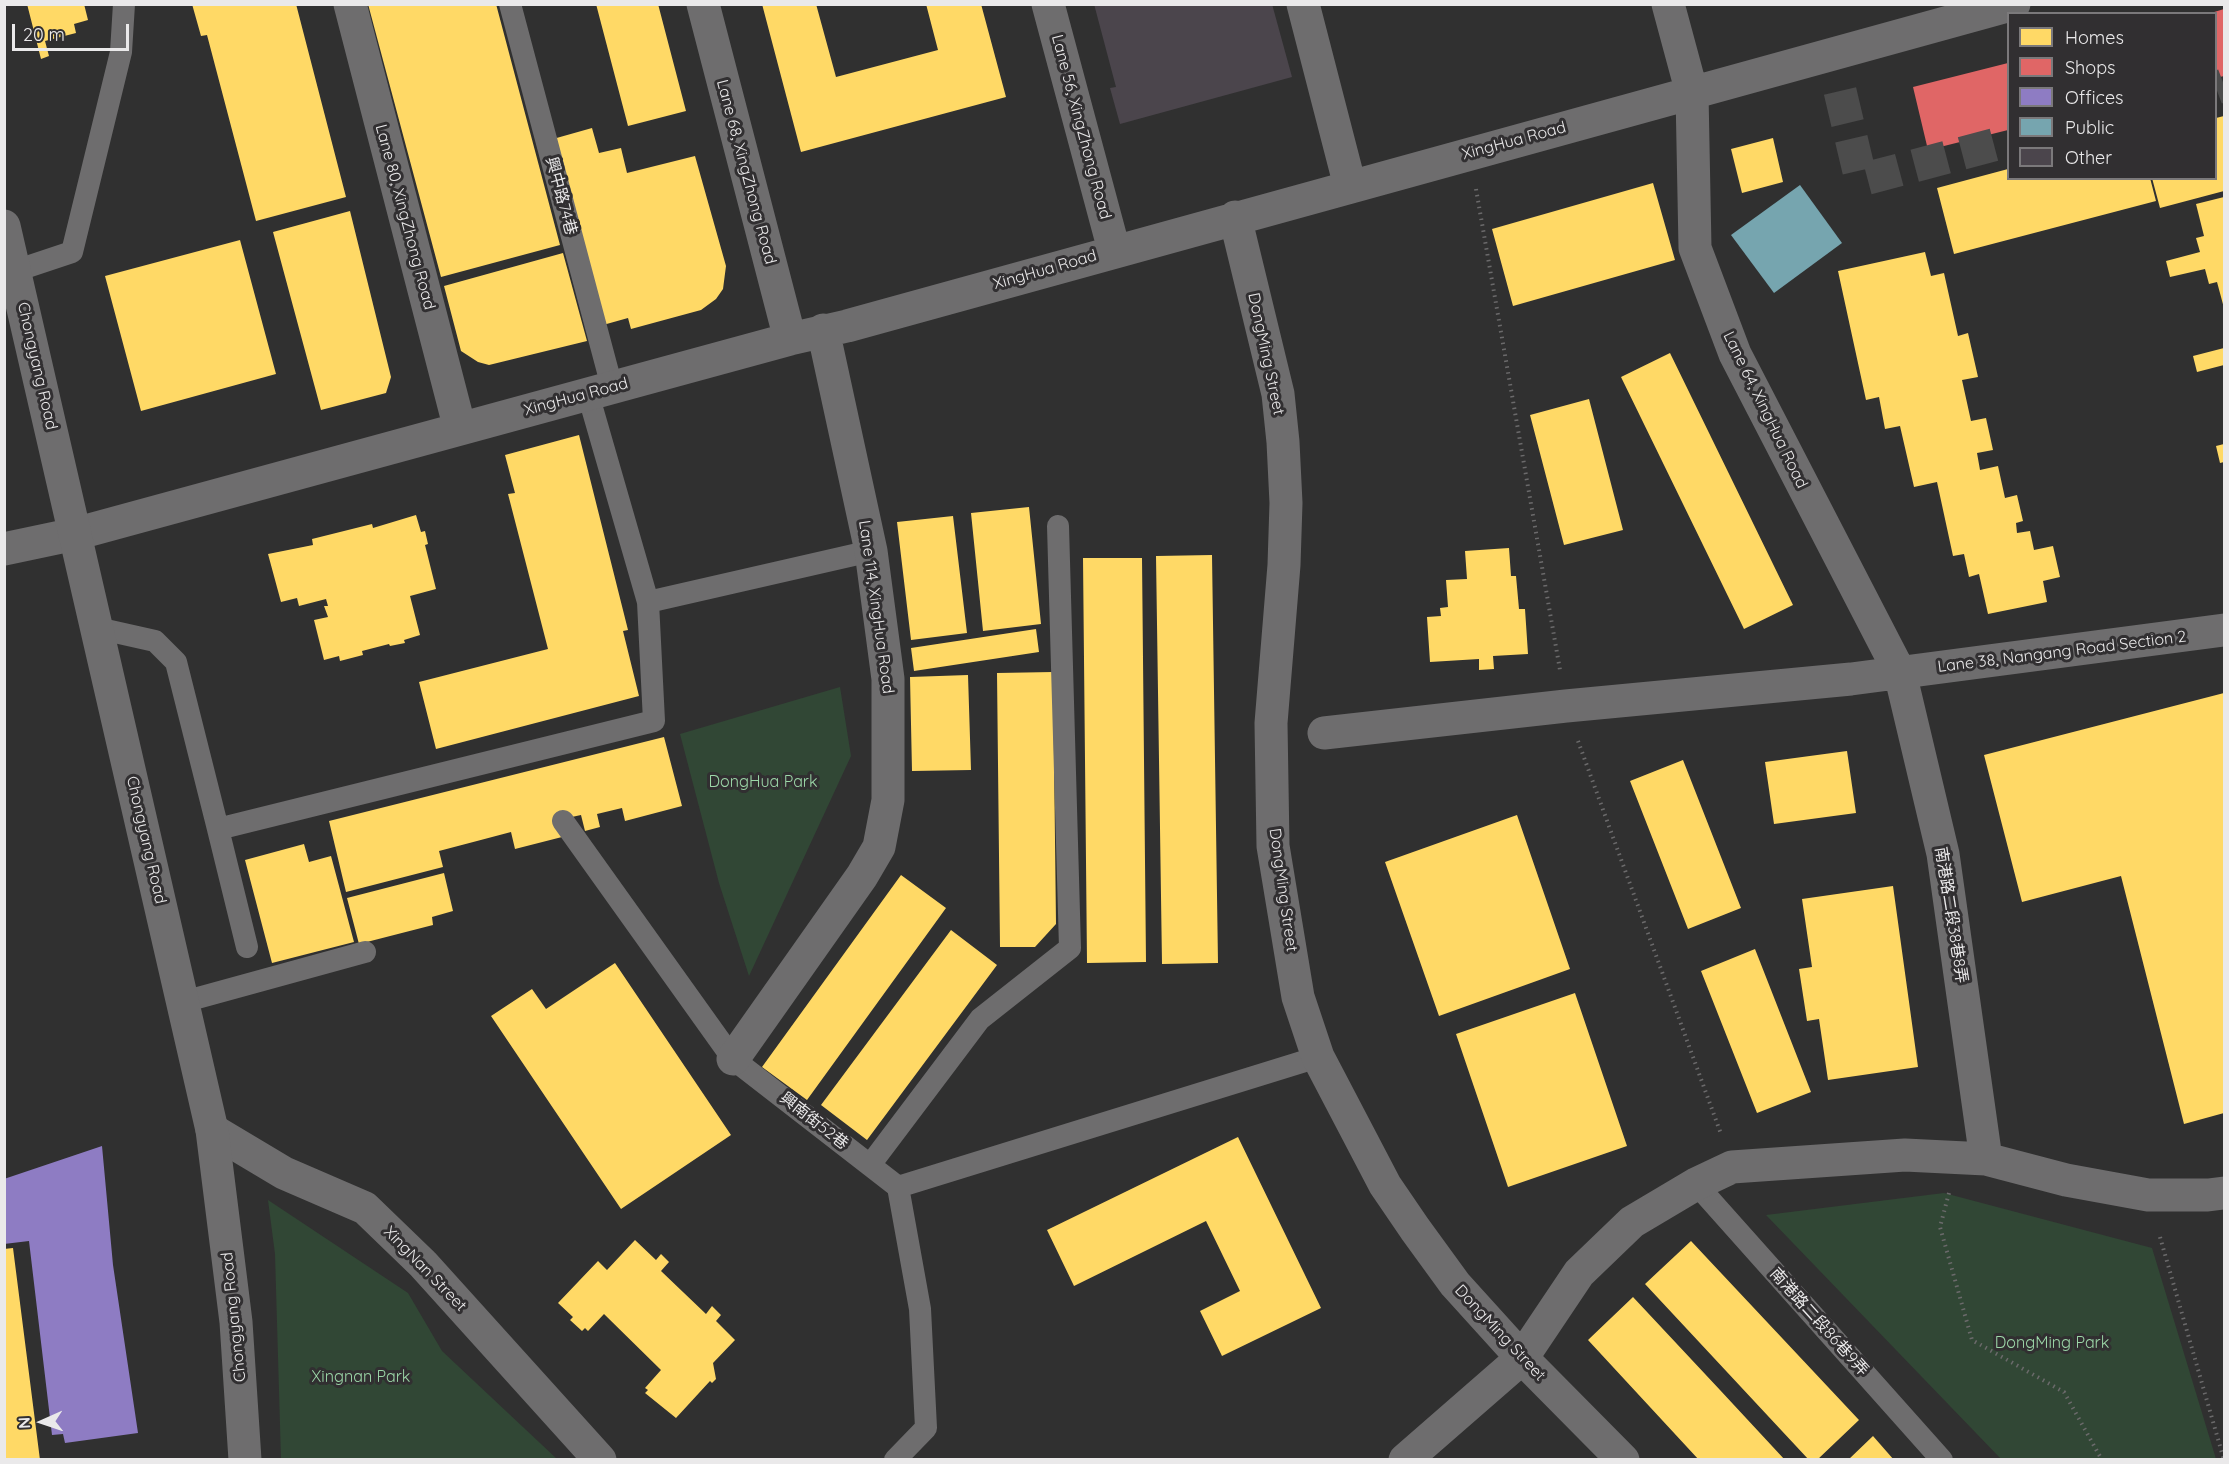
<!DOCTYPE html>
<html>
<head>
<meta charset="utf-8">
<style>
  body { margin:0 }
  #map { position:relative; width:2229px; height:1464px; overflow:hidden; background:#303030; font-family:Quicksand,sans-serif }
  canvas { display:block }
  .frame { position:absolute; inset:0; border:6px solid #eae9ea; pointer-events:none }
  .legend { position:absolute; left:2007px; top:12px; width:210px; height:168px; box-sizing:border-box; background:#312f31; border:2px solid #7b797b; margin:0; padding:8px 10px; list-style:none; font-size:18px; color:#eae9ea }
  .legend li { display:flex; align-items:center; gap:12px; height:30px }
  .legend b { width:30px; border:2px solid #7b797b }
  .north { position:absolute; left:12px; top:1392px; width:60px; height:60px; -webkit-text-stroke:4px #312f31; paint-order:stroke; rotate:267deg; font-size:16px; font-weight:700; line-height:24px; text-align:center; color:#eae9ea }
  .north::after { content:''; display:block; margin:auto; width:21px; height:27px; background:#eae9ea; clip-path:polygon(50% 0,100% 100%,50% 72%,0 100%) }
  .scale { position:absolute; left:12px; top:24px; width:117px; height:27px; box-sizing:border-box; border:3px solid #eae9ea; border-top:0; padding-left:8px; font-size:18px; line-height:21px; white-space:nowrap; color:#eae9ea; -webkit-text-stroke:4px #312f31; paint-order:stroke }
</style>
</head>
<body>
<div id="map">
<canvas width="2229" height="1464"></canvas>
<div class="frame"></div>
<ul class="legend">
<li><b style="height:16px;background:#ffd966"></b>Homes</li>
<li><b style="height:16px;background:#e06666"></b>Shops</li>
<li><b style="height:16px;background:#8e7cc3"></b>Offices</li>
<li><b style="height:16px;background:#76a5af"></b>Public</li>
<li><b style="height:16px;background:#4b454c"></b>Other</li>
</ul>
<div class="north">N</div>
<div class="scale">20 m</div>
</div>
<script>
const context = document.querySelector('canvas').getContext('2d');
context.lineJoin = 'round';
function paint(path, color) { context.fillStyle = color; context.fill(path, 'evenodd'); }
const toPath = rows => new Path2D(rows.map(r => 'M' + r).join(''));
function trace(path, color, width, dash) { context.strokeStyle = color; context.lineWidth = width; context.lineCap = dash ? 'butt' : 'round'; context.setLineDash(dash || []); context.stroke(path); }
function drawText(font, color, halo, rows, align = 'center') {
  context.font = font + ' Quicksand,"Noto Sans TC",sans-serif'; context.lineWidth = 6; context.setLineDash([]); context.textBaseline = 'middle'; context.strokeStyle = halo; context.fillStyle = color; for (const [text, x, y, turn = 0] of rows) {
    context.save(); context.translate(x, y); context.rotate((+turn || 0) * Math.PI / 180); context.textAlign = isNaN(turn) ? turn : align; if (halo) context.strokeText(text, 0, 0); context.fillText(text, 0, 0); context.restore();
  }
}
const green = toPath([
  [840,687,851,756,749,976,719,883,680,734],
  [1944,1193,2152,1248,2216,1459,2001,1459,1766,1215],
  [268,1200,408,1293,442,1351,557,1459,281,1459,275,1254]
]);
const homes = toPath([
  [27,4,84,4,88,20,74,24,76,33,45,41,49,56,41,59],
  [192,4,296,4,346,197,256,221,207,35,201,36],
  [368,4,496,4,560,245,441,277],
  [596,4,658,4,686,111,628,126],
  [762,4,816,4,836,77,938,50,926,4,981,4,1006,97,801,152],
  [2224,116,2224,191,2160,208,2152,178,2216,178,2216,118],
  [592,128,599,153,621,148,627,173,695,156,726,266,723,289,716,299,701,310,631,329,628,318,603,325,553,139],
  [1773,138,1783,182,1742,193,1731,149],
  [2008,169,2008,178,2150,178,2156,201,1954,254,1937,188],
  [1653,183,1675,260,1513,306,1492,229],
  [2224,197,2224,308,2217,282,2209,284,2205,269,2170,277,2166,261,2200,252,2196,238,2204,236,2196,204],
  [350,211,391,377,386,393,321,410,273,232],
  [240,240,276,374,141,411,105,276],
  [1925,252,1931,276,1944,273,1958,336,1968,333,1978,377,1962,380,1971,421,1986,418,1993,450,1977,453,1980,470,1998,466,2005,498,2017,495,2023,521,2016,523,2017,533,2030,531,2034,550,2053,546,2060,577,2043,581,2047,602,1988,614,1979,574,1969,577,1964,554,1953,556,1937,482,1914,487,1900,426,1885,429,1879,397,1866,400,1838,271],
  [563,253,587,341,489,365,478,362,461,351,444,286],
  [2224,348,2224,365,2197,372,2193,356],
  [1670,353,1793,605,1744,629,1621,377],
  [1589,399,1623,530,1564,545,1530,415],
  [579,435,628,630,623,631,639,696,436,749,419,682,548,649,508,494,515,493,505,455],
  [2224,444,2224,462,2220,463,2216,446],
  [1029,507,1041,624,983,631,971,513],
  [416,515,421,532,425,531,428,544,425,545,436,589,410,596,420,635,404,640,405,643,390,646,389,644,362,651,363,655,340,661,339,656,324,660,314,620,328,617,324,606,328,606,326,599,299,606,297,598,281,602,268,554,313,545,312,539,372,524,373,528],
  [953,516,967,633,911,640,897,522],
  [1509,548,1511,576,1516,576,1519,609,1525,609,1528,654,1493,656,1494,669,1479,670,1479,659,1430,662,1427,617,1441,616,1440,608,1448,607,1446,580,1467,579,1465,551],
  [1212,555,1218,963,1162,964,1156,556],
  [1083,558,1142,558,1146,962,1087,963],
  [1036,629,1039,652,914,671,911,648],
  [1053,672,1056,924,1035,947,1000,947,997,673],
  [968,675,971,770,912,771,910,677],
  [2224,693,2224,1113,2184,1124,2121,876,2022,902,1984,755],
  [664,737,682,806,625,821,622,808,597,814,600,827,585,831,581,815,558,820,562,837,515,849,511,832,477,841,439,851,443,867,346,892,329,821],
  [1847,751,1856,813,1774,824,1765,762],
  [1683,760,1741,908,1688,929,1630,781],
  [1517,815,1570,969,1439,1016,1385,862],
  [304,844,309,862,331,856,354,942,272,963,245,860],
  [444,873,453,911,432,917,433,925,359,944,347,898],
  [901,875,946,908,807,1100,762,1067],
  [1893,886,1918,1067,1828,1080,1819,1019,1807,1021,1799,969,1812,967,1802,899],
  [951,930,997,965,867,1140,821,1105],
  [1755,949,1811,1092,1757,1113,1701,971],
  [615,963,731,1135,621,1209,491,1016,532,989,546,1009],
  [1575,993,1627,1146,1508,1187,1456,1034],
  [1238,1137,1321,1308,1222,1356,1200,1311,1240,1291,1206,1221,1074,1286,1047,1230],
  [635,1240,656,1260,661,1254,669,1262,661,1271,706,1314,712,1306,721,1315,716,1321,735,1340,713,1363,716,1379,712,1383,710,1381,676,1418,645,1393,648,1390,645,1388,661,1370,604,1314,588,1331,585,1328,582,1331,570,1320,573,1317,558,1303,598,1261,607,1270],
  [1691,1241,1859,1420,1817,1460,1809,1460,1645,1284],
  [13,1248,40,1460,4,1460,4,1249],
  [1633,1297,1720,1390,1785,1460,1699,1460,1588,1340],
  [1873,1436,1894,1460,1848,1460]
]);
const shops = toPath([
  [2224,9,2224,76,2216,78,2216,14,2211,13],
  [2008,63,2008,130,1928,150,1913,87]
]);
const offices = toPath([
  [102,1146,113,1265,138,1433,65,1443,63,1434,52,1435,29,1241,4,1244,4,1179]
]);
const public = toPath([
  [1800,185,1842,243,1774,293,1731,235]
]);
const building = toPath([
  [1094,4,1272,4,1292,77,1120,124,1110,88,1116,87]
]);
const pedestrianTunnel = toPath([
  [2216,88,2224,85],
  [1840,91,1861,180,2008,141]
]);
const path = toPath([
  [1476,189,1560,670],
  [1578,741,1721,1134],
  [1949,1193,1940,1227,1972,1340,2064,1392,2102,1460],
  [2160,1237,2224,1460]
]);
const service = toPath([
  [510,4,612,387],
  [15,271,72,252,121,52,124,4],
  [588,394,648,602,871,551],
  [97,628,155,641,176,662,218,829,654,721,648,602],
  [563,821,733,1059,898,1187,920,1309,926,1428,895,1460],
  [218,829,247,947],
  [183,1002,365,952],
  [870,1165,980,1019,1070,948,1058,526],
  [1696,1184,1942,1460],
  [898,1187,1318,1057]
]);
const minor = toPath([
  [350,4,460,429],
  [703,4,790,339],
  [1048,4,1114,250],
  [1303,4,1350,186],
  [1668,4,1692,93,1695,248,1735,354,1900,673,1943,854,1986,1159],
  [1235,217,1278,394,1283,442,1286,503,1284,565,1271,723,1273,846,1298,997,1318,1057,1385,1185,1415,1229,1455,1284,1522,1358,1623,1460],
  [4,549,75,534,790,339,847,326,2014,4],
  [1324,733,1566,706,1851,679,2224,630],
  [733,1059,862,876,879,847,888,800,888,679,871,551,823,330],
  [212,1130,284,1173,365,1208,423,1264,600,1460],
  [1405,1460,1522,1358,1579,1273,1632,1222,1696,1184,1732,1167,1905,1155,1986,1159,2066,1180,2148,1195,2208,1195,2224,1193]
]);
const tertiary = toPath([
  [4,226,212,1130,236,1322,245,1460]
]);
const streetNames = [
  ["Lane 56, XingZhong Road",1081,127,75],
  ["XingHua Road",1514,141,-15],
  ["Lane 68, XingZhong Road",746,172,75],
  ["興中路74巷",561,196,75],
  ["Lane 80, XingZhong Road",405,217,75],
  ["XingHua Road",1045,270,-16],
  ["DongMing Street",1266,354,78],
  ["Chongyang Road",37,366,77],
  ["XingHua Road",576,397,-15],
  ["Lane 64, XingHua Road",1765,410,64],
  ["Lane 114, XingHua Road",876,607,82],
  ["Lane 38, Nangang Road Section 2",2062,652,-7],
  ["Chongyang Road",146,840,77],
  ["DongMing Street",1283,890,82],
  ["南港路二段38巷8弄",1951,915,81],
  ["興南街52巷",814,1121,38],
  ["XingNan Street",425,1269,46],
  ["Chongyang Road",234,1317,-96],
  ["南港路二段86巷9弄",1819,1322,48],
  ["DongMing Street",1500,1333,47]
];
const parkNames = [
  ["DongHua Park",763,782],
  ["DongMing Park",2052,1343],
  ["Xingnan Park",361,1377]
];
paint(green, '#314735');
paint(homes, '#ffd966');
paint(shops, '#e06666');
paint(offices, '#8e7cc3');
paint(public, '#76a5af');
paint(building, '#4b454c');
trace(pedestrianTunnel, '#4c4c4c', 33, [33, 16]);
trace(path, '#6b6a6b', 4, [1.5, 4.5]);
trace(service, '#6e6d6e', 22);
trace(minor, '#6e6d6e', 33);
trace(tertiary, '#6e6d6e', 33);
drawText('16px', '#eae9ea', '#312f31', streetNames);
drawText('16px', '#9cd7a8', '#312f31', parkNames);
</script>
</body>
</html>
